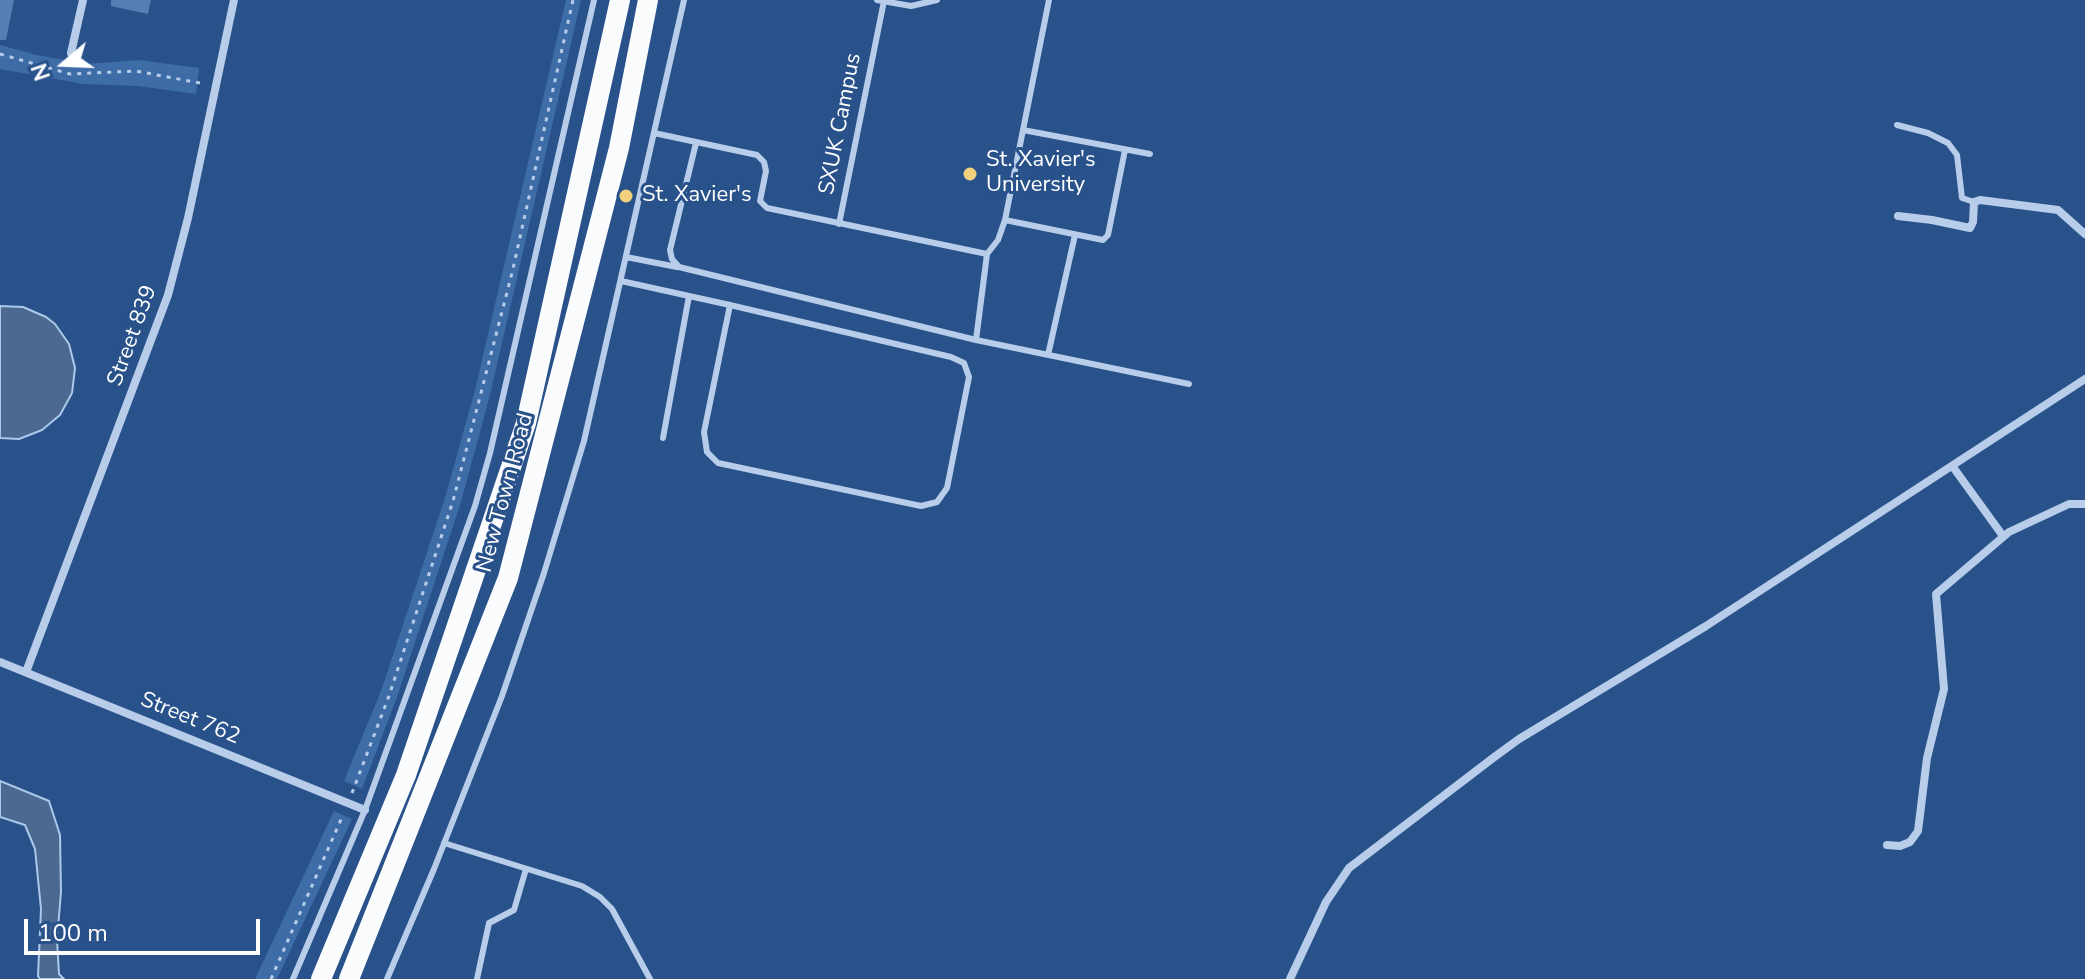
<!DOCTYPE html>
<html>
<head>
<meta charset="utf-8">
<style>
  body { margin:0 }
  #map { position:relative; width:2085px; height:979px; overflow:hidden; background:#29528b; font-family:"Nunito Sans",sans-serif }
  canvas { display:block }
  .north { position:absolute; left:24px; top:24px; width:80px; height:80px; -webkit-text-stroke:6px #29528b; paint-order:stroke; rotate:251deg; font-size:22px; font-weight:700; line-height:32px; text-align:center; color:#fff }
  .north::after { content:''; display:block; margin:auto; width:28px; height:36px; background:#fff; clip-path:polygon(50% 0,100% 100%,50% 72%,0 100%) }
  .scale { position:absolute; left:24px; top:919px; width:236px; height:36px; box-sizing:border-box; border:4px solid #fff; border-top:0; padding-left:10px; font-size:24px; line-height:28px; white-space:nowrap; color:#fff; -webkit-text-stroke:6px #29528b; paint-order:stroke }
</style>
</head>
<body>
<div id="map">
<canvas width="2085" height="979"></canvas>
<div class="north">N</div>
<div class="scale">100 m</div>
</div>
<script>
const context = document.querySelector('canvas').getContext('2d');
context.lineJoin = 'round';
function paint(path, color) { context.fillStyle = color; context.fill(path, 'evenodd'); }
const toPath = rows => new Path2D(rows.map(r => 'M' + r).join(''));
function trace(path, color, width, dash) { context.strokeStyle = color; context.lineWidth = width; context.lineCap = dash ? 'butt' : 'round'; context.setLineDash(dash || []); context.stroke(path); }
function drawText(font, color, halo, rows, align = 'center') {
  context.font = font + ' "Nunito Sans",sans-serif'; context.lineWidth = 6; context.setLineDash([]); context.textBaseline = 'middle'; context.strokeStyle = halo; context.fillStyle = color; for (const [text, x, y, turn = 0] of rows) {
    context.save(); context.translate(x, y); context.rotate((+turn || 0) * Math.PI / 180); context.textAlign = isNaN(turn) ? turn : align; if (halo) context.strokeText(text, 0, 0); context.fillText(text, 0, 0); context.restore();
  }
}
const green = toPath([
  [566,0,581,0,490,395,461,502,397,697,362,789,344,781,381,691,445,498,475,390],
  [0,45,37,55,87,64,139,60,199,68,196,94,138,86,83,84,0,69],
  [334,811,352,819,277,979,255,979]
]);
const water = toPath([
  [0,306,23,307,46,317,55,324,69,344,75,368,72,393,60,415,42,430,19,439,0,438,0,306],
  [0,781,49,801,60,835,61,892,57,940,59,974,64,979,40,979,38,976,41,909,35,849,25,825,0,817,0,781]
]);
const building = toPath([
  [0,0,14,0,6,40,0,40],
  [111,0,151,0,148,14,111,6]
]);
const path = toPath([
  [0,54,70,74,136,71,205,84],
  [352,793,389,696,453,501,512,273,573,0],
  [271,979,343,815]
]);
const lane = toPath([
  [877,0,911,6,937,0],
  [1897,125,1928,133,1948,143,1957,155,1962,198,1974,202],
  [1023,130,1150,154],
  [654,133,757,155,764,162,766,171,760,201,767,208,987,254,998,240,1005,220,1049,0],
  [696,143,670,250,672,259,679,267,976,340,1189,384],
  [1005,220,1103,240,1108,235,1125,150],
  [839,224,884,1],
  [626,257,677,267],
  [621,281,730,305,951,357,964,363,969,377,947,488,937,502,921,506,718,463,707,452,704,432,730,305],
  [976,340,987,254],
  [1048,355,1075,235],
  [663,438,689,296],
  [444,843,582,886,600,897,612,909,650,979],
  [293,979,365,810,475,506,490,453,594,0],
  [387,979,434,869,502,696,544,573,584,441,684,0],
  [477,979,489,923,514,910,526,869]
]);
const street = toPath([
  [71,53,83,0],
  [1898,216,1932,220,1970,228,1973,222,1974,202,1980,200,2058,210,2085,234],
  [1953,467,2003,536],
  [0,662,365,810],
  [26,672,168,295,188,218,234,0],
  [1887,845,1900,846,1910,842,1918,831,1927,758,1944,689,1936,594,2009,532,2069,504,2085,504],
  [1290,979,1326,902,1349,868,1493,758,1519,739,1706,626,2085,379]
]);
const primary = toPath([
  [321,979,406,775,526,423,620,0],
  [349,979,508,578,619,148,648,0]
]);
const markers = [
  [970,174,8,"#f1d17e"],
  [626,196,8,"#f1d17e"]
];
const streetNames = [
  ["SXUK Campus",841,124,-79],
  ["Street 839",133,336,-70],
  ["New Town Road",506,493,-75],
  ["Street 762",190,719,22]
];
const poiNames = [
  ["St. Xavier's",986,161],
  ["University",986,186],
  ["St. Xavier's",642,196]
];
paint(green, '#3d6ca7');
paint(water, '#4b6991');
trace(water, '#acc8ea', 2);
paint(building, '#567eb3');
trace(path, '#b7cde9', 3, [4, 6]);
trace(lane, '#b7cde9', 6);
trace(street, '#b7cde9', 8);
trace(primary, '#fafcfe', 20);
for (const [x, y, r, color] of markers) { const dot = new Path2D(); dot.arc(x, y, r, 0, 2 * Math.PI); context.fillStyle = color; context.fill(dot); trace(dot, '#29528b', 3); }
drawText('22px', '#fff', '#29528b', streetNames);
drawText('22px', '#fff', '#29528b', poiNames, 'left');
</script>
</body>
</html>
